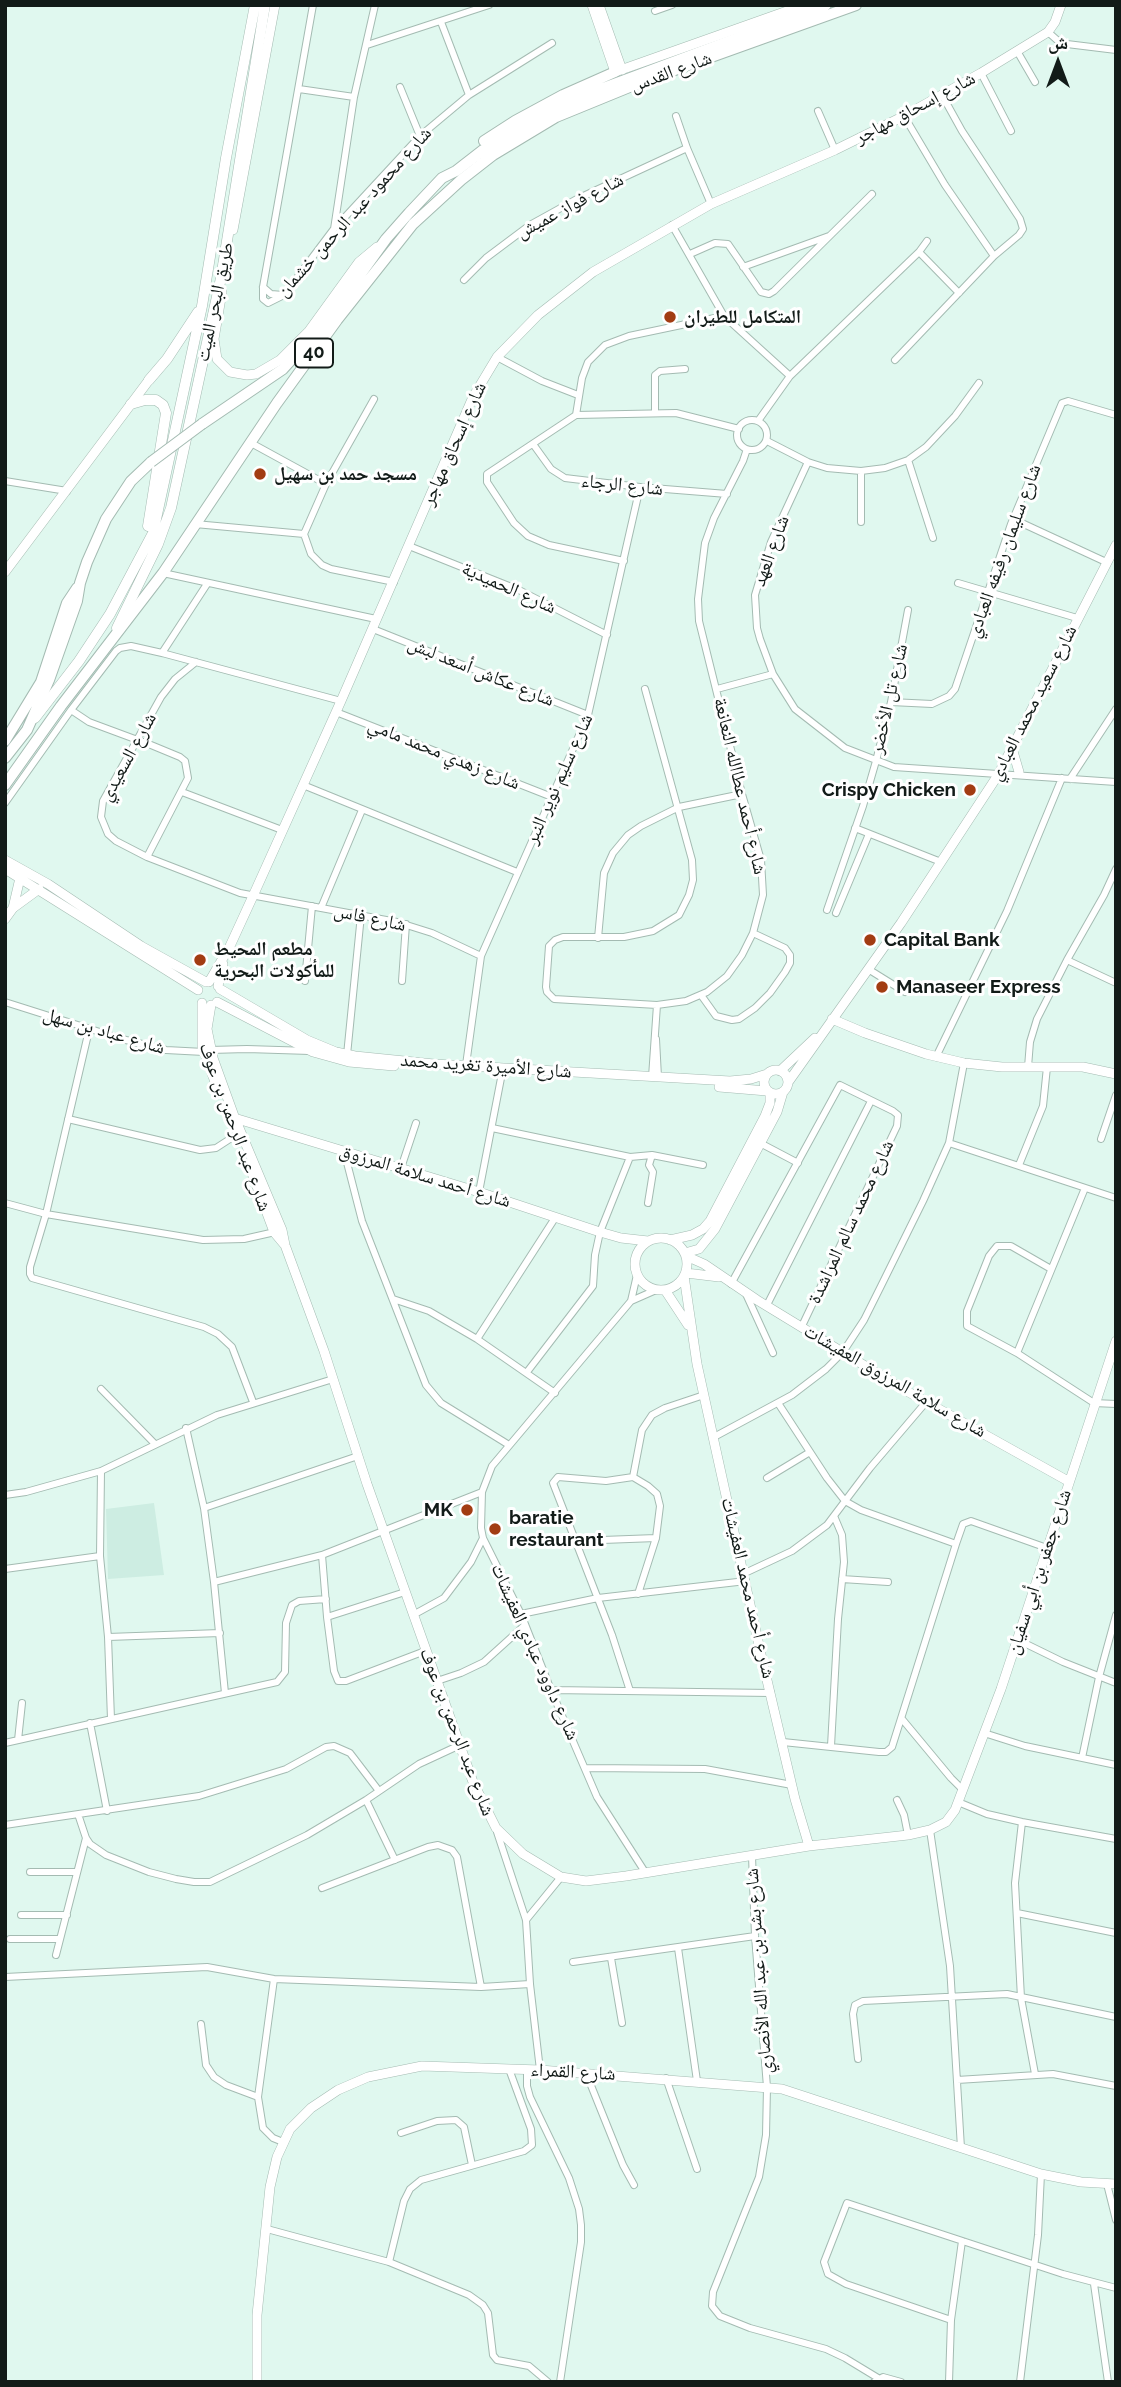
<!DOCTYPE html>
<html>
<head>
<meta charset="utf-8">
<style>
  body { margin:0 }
  #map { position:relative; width:1121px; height:2387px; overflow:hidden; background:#e0f8ef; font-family:Raleway,"Noto Naskh Arabic",sans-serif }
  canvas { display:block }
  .frame { position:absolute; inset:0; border:7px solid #121b18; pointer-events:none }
  .north { position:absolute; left:1023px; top:28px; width:70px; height:70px; -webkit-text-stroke:5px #fff; paint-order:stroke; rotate:0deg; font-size:19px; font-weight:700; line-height:28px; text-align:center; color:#121b18 }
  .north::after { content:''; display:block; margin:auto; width:24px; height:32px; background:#121b18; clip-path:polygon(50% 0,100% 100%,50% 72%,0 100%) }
</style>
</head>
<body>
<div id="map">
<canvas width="1121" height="2387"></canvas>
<div class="frame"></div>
<div class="north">ش</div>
</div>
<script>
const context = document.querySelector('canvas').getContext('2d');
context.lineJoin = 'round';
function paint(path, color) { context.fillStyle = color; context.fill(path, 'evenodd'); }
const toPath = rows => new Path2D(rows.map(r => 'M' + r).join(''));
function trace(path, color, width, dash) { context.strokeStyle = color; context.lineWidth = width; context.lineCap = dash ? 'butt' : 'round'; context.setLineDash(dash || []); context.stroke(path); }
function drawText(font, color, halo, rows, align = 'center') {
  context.font = font + ' Raleway,"Noto Naskh Arabic",sans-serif'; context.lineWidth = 6; context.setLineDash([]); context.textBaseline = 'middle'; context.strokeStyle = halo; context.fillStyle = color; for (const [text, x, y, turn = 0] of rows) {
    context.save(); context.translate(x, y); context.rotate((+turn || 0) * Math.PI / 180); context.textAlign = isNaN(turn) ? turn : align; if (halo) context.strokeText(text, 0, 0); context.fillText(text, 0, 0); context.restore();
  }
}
const built = toPath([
  [154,1503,164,1575,108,1579,106,1509]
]);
const street = toPath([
  [313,5,263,287,263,299,268,303,284,295,333,230,420,136,469,95,552,43],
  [655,11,672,5],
  [441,22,469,95],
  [1048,32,1057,40,1067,44,1116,50],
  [367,45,489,5],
  [1017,51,1035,82],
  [981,73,1011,131],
  [400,87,420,136],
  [299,89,354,97],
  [818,111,835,150],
  [676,116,687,148,711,204],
  [904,116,945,185,994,256],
  [672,225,724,316,790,376],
  [334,229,354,97,375,5],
  [919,252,959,293],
  [690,254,715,243,728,244,761,292,769,294,774,291,872,194],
  [743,267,829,236],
  [464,280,486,258,530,225,577,199,687,148],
  [263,287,271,294,283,295],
  [497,357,542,381,578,395],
  [895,360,994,256,1019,235,1023,229,1020,219,962,131,942,95],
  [374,399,326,484,304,534,311,554,322,565,331,569,394,582],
  [655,412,655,375,660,371,685,369],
  [576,415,582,378,588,362,605,345,629,336,724,316],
  '737 435a15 15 0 1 1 30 0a15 15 0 1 1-30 0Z',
  [758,421,790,376,919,252,927,241],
  [767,441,808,462,827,468,861,471,885,468,908,460,926,447,955,416,979,383],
  [251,443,326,484],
  [533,444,551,469,565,478,640,487,727,494],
  [908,460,933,538],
  [808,462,771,542,755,595,757,628,760,639,773,674,795,709,845,748,894,767,1116,782],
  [861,471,861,522],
  [5,481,67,491],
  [1013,519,1106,562],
  [195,524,304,534],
  [409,546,519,590,607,635],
  [624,561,549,545,528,536,514,523,487,482,487,474,576,415,676,413,739,429],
  [163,573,376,619],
  [958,583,1077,618],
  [373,629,588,715],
  [162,653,207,584],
  [196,662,175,679,161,697,103,801,101,817,108,834,116,841,147,857,240,893,397,922,432,933,481,956],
  [645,689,692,860,693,880,689,895,679,915,653,931,624,937,563,937,555,940,549,946,546,987,547,992,554,999,657,1005,686,1001,707,992,727,976,742,955,753,933,763,895,761,860,742,794,699,621,698,599,705,543,714,518,743,461,747,449],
  [717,689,773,674],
  [891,702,932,704,949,696,955,689,1011,524,1062,403,1068,401,1116,415],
  [71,710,89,722,151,745,180,757,185,761,188,778,147,857],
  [336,712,552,797],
  [1070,779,1116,709],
  [303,785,517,872],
  [182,792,282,830],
  [5,803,71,710,116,651,120,648,131,646,162,653,341,701],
  [855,828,941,862],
  [321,908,362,810],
  [827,910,863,806,876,761,891,702,908,610],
  [836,913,869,834],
  [598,938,604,873,613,853,628,835,641,826,679,807,742,794],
  [1067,960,1116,983],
  [868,969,905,992],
  [305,981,312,906],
  [402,981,406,924],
  [701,995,716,1016,732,1020,739,1019,755,1008,770,993,785,972,790,963,790,955,785,948,753,933],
  [5,1002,122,1039,166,1050,204,1052],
  [89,1030,46,1214,30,1267,30,1274,32,1278,204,1327,218,1334,232,1347,253,1402],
  [656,1039,658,1077],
  [210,1050,247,1049,310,1051],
  [347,1055,361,915],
  [936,1057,1007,911,1062,778],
  [466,1065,481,956,588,715,640,487],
  [1028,1067,1030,1042,1037,1019,1067,960,1104,895,1116,869],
  [652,1077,657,1005],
  [68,1119,200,1150,216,1148,236,1135],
  [492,1128,630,1157,652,1155,703,1165],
  [1101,1139,1116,1095],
  [760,1143,798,1163],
  [949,1143,1116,1198],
  [344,1151,362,1221,426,1385,441,1403,509,1445],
  [1019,1165,1043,1106,1047,1067],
  [401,1168,416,1123],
  [479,1192,502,1073],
  [5,1203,46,1214,203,1240,244,1239,275,1232],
  [648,1203,653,1172,649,1165,652,1155],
  [1051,1269,1011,1246,997,1246,989,1256,967,1311,967,1326,1017,1353,1094,1403,1116,1404],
  [637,1275,631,1301,492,1466,482,1492,481,1528,483,1538,521,1614,551,1690,597,1797,645,1872],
  [731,1284,840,1085,893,1111,898,1115,897,1126,802,1326],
  [746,1294,773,1353],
  [393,1299,429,1311,477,1339,555,1393],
  [631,1301,656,1290],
  [767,1305,871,1101],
  [477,1339,555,1218],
  [1017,1353,1085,1188],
  [527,1372,593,1286,595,1255,600,1232,630,1157],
  [101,1389,154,1443],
  [778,1403,827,1478,845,1501,861,1510,956,1544,892,1747,886,1752,879,1752,783,1742],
  [186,1428,204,1508,214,1582,225,1693],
  [714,1437,792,1395,826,1369,843,1352,864,1320,881,1286,923,1201,949,1143,964,1063],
  [101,1471,100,1556,108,1637,111,1719],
  [767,1478,810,1452],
  [5,1495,26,1492,101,1471,217,1415,333,1379],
  [204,1508,358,1456],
  [576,1541,656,1538],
  [956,1544,963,1524,971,1521,1047,1548],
  [322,1555,327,1617,405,1592],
  [5,1569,100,1556],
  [745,1573,792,1551,827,1525,870,1468,927,1401],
  [842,1579,888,1582],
  [214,1582,322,1555,482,1492],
  [638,1594,656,1538,660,1506,657,1494,648,1486,633,1477,642,1430,652,1415,665,1408,704,1395],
  [521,1614,598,1598,746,1581],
  [413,1615,444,1598,471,1562,483,1538],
  [327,1617,334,1671,338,1681,346,1681,425,1651],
  [108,1637,220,1633],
  [1018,1640,1063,1662,1116,1683],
  [437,1681,461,1673,484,1662,525,1625],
  [551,1690,771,1693],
  [630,1691,612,1635,553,1483,558,1477,606,1481,633,1477],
  [902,1719,951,1778,962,1789],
  [90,1723,107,1811],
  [984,1733,1025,1746,1116,1765],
  [18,1740,22,1703],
  [5,1743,277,1682,285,1672,286,1623,292,1605,299,1601,326,1599],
  [831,1746,838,1619,844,1562,842,1535,834,1516],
  [1082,1758,1099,1677,1116,1615],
  [585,1768,705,1769,792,1785],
  [366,1800,395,1860],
  [897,1800,904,1815,908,1835],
  [958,1802,987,1814,1022,1822,1116,1839],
  [78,1814,86,1838,90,1844,106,1855,149,1872,176,1879,194,1882,210,1882,307,1835,366,1800,419,1764,460,1745],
  [1022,1822,1015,1883,1021,1998,1035,2074],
  [5,1825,199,1796,286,1769,326,1747,334,1746,350,1753,379,1791],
  [930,1830,950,1966,961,2148],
  [497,1832,526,1920,530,1984,540,2070],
  [752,1856,755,1936,767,2087,766,2135,759,2177,713,2292,712,2306,720,2316,750,2328,826,2349,845,2358,878,2378],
  [30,1872,77,1872],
  [322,1888,428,1847,438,1845,452,1850,457,1857,481,1987],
  [1017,1913,1116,1933],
  [21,1915,67,1915],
  [526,1920,561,1877],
  [10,1939,60,1939],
  [678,1948,697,2081],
  [56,1955,86,1838],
  [611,1958,622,2023],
  [573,1962,755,1936],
  [5,1977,207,1967,274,1979,481,1987,530,1984],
  [274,1979,258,2097,263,2128,273,2138,283,2142],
  [201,2024,206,2065,214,2077,226,2085,258,2097],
  [858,2059,853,2014,855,2005,863,2001,1007,1994,1116,2017],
  [527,2070,527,2086,530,2097,569,2178,579,2209,581,2225,581,2242,560,2382],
  [586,2073,623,2165,634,2185],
  [666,2078,697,2169],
  [957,2080,1053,2074,1116,2086],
  [401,2133,437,2121,456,2120,464,2127,472,2165],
  [1107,2184,1116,2220],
  [267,2229,389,2262,469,2295,483,2305,488,2313,493,2355,497,2360,529,2366,548,2382],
  [389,2262,404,2201,410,2189,421,2180,524,2151,532,2145,531,2129,509,2069],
  [1094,2284,1108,2382],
  [951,2320,846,2284,828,2274,824,2262,847,2203,1063,2274,1116,2288],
  [874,2382,883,2377,901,2382],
  [949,2382,951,2320,962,2241],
  [1020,2382,1038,2235,1041,2174]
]);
const secondary = toPath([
  [592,5,615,72,804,5],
  [599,5,622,70],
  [233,230,275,5],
  [222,292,214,339,217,359,230,372,247,375,256,374,280,360,309,331,359,262,377,247],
  [5,572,149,380],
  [1012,748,1019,772],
  [5,860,48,884,141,946,206,982],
  [5,869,198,990],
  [13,908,39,889],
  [5,919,13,908,20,878],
  [209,982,230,946,253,896,341,701,473,397,497,357,538,315,593,272,711,204,835,150,904,116,981,73,1048,32,1055,22,1061,5],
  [218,986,223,964],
  [220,989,307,1040,336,1052,355,1056,434,1064,730,1081,751,1079,767,1074],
  [217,1002,313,1052,349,1062,394,1066],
  [202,1003,202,1046,219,1093],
  [211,1005,207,1029,213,1058,234,1116,282,1230,285,1245,324,1351,367,1484,473,1782,496,1828,523,1854,561,1877,586,1881,626,1876,809,1846,908,1835,930,1830,946,1822,955,1810,1001,1689,1116,1341],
  [832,1019,865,1033,926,1054,964,1063,1002,1067,1083,1067,1116,1074],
  '764 1082a12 12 0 1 1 24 0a12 12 0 1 1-24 0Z',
  [780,1071,815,1038],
  [789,1081,901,923,998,775,1116,545],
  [719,1087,767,1091],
  [231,1117,479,1192,600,1232,621,1238,648,1241],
  [250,1168,274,1232,284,1244],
  '635 1264a26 26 0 1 1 52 0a26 26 0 1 1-52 0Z',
  [670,1240,692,1235,703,1229,710,1221,765,1116,770,1103,770,1093],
  [685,1253,699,1249,715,1229,777,1112,783,1092],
  [686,1256,704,1264,757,1300,903,1389,1068,1481],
  [686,1273,719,1277],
  [684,1276,697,1364,762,1659,795,1799,809,1846],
  [665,1290,688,1325],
  [257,2382,257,2315,270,2187,277,2157,290,2129,311,2108,338,2090,368,2077,422,2066,540,2070,782,2089,1041,2174,1081,2182,1116,2184]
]);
const primary = toPath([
  [149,380,167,359,198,312],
  [131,404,145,400,156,400,163,405,166,413,148,526],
  [117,628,158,544,171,508,221,278,265,5],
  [35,718,79,661,110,614,153,533,202,306,226,158,255,5]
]);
const highway = toPath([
  [484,141,515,121,563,95,615,72],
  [202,424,283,369,329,318,386,239,409,213,442,178,456,171,483,150,534,119,574,99,826,5],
  [5,741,41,682,67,603,77,588],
  [5,758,27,730,49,680,77,601,80,583,87,562,106,519,131,481,151,462],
  [5,785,61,706,163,573,277,403,337,320,413,224,461,180,493,155,556,117,644,81,856,5]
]);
const highwayBridge = toPath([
  [151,462,202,424]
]);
const markers = [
  [670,317,7,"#a23c12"],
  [260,474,7,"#a23c12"],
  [970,790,7,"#a23c12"],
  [870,940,7,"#a23c12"],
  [200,960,7,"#a23c12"],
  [882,987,7,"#a23c12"],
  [467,1510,7,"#a23c12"],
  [495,1529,7,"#a23c12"]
];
const shields = [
  [314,353,38]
];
const shieldNames = [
  ["40",314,353]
];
const streetNames = [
  ["شارع القدس",671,72,-20],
  ["شارع إسحاق مهاجر",915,108,-28],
  ["شارع فواز عميش",570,206,-28],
  ["شارع محمود عبد الرحمن خشمان",354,212,-48],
  ["طريق البحر الميت",215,302,-78],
  ["شارع إسحاق مهاجر",454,444,-66],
  ["شارع الرجاء",622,485,6],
  ["شارع العهد",771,551,-70],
  ["شارع سليمان رفيفه العبادي",1004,551,-70],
  ["شارع الحميدية",509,588,24],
  ["شارع عكاش أسعد لبش",481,672,22],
  ["شارع تل الأخضر",889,699,-77],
  ["شارع سعيد محمد العبادي",1033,703,-63],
  ["شارع زهدي محمد مامي",444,754,22],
  ["شارع السعيدي",128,757,-61],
  ["شارع سليم نوير النبر",559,779,-66],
  ["شارع أحمد عطاالله النعانعة",740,786,77],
  ["شارع فاس",370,918,12],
  ["شارع عباد بن سهل",104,1031,16],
  ["شارع الأميرة تغريد محمد",486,1066,4],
  ["شارع عبد الرحمن بن عوف",235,1127,70],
  ["شارع أحمد سلامة المرزوق",425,1176,17],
  ["شارع محمد سالم المراشدة",851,1222,-65],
  ["شارع سلامة المرزوق العفيشات",895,1381,30],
  ["شارع جعفر بن أبي سفيان",1039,1572,-72],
  ["شارع أحمد محمد العفيشات",748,1588,77],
  ["شارع داوود عبادي العفيشات",535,1652,66],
  ["شارع عبد الرحمن بن عوف",457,1732,69],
  ["شارع بشر بن عبد الله الأنصاري",759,1971,-94],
  ["شارع القمراء",573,2072,3]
];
const poiNames = [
  ["المتكامل للطيران",684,317],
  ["مسجد حمد بن سهيل",274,474],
  ["Crispy Chicken",956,790,"right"],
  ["Capital Bank",884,940],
  ["مطعم المحيط",214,949],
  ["للمأكولات البحرية",214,971],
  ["Manaseer Express",896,987],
  ["MK",453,1510,"right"],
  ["baratie",509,1518],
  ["restaurant",509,1540]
];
paint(built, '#cdede2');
trace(street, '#a4bbb2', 8);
trace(secondary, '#a4bbb2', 10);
trace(primary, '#a4bbb2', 11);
trace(highway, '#a4bbb2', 12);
trace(street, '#fff', 6);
trace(secondary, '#fff', 9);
trace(primary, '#fff', 10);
trace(highway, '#fff', 10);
trace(highwayBridge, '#a4bbb2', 12, []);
trace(highwayBridge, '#fff', 10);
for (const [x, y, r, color] of markers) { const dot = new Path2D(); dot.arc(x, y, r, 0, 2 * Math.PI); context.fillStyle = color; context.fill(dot); trace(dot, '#fff', 2.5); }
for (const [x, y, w] of shields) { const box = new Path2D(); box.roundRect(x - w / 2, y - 14.5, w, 29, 5); context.fillStyle = '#fff'; context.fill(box); trace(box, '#121b18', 2); }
drawText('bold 18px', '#121b18', null, shieldNames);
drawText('19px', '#121b18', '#fff', streetNames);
drawText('bold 19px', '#121b18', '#fff', poiNames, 'left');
</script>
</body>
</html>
